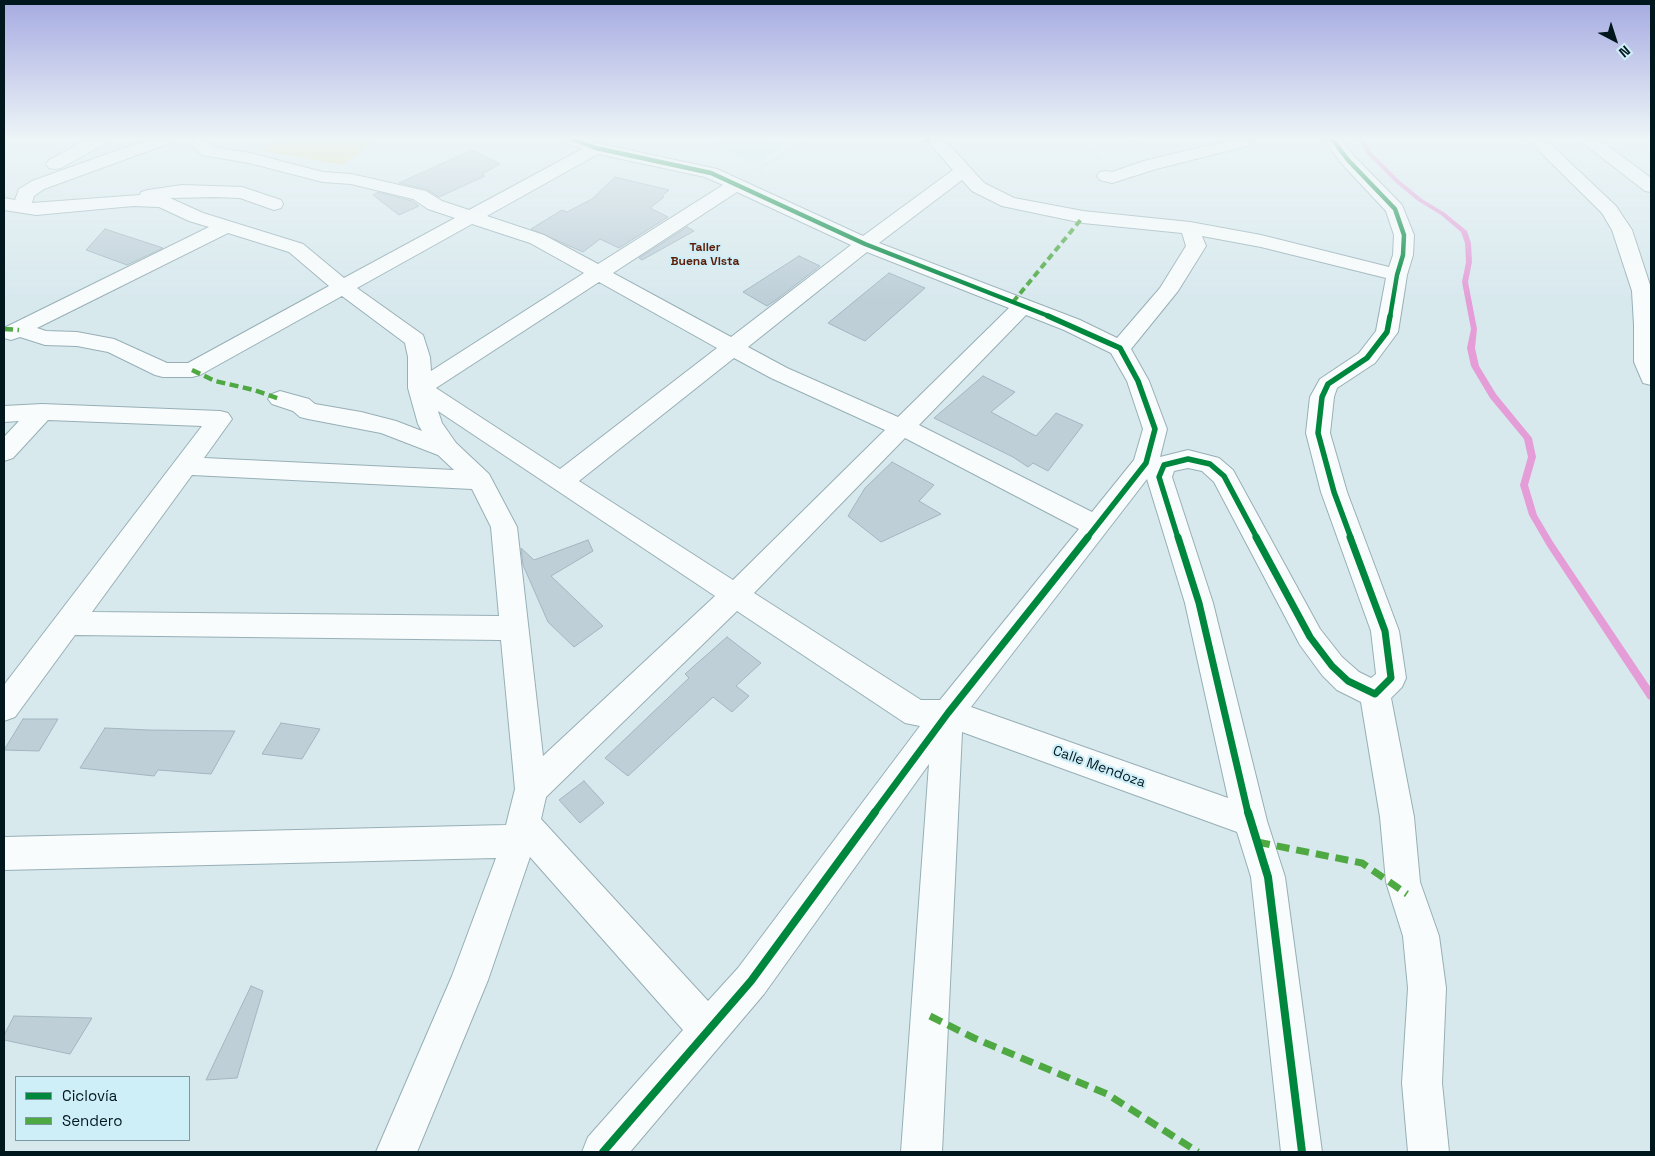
<!DOCTYPE html>
<html>
<head>
<meta charset="utf-8">
<style>
  body { margin:0 }
  #map { position:relative; width:1655px; height:1156px; overflow:hidden; background:#d8e9ee; font-family:"Space Grotesk",sans-serif }
  canvas { display:block }
  .frame { position:absolute; inset:0; border:5px solid #00171e; pointer-events:none }
  .legend { position:absolute; left:15px; top:1076px; width:175px; height:65px; box-sizing:border-box; background:#ceeef8; border:1px solid #7c98a1; margin:0; padding:6px 9px; list-style:none; font-size:15px; color:#00171e }
  .legend li { display:flex; align-items:center; gap:10px; height:25px }
  .legend b { width:25px; border:1px solid #7c98a1 }
  .north { position:absolute; left:1590px; top:15px; width:50px; height:50px; -webkit-text-stroke:4px #ceeef8; paint-order:stroke; rotate:140deg; font-size:14px; font-weight:700; line-height:20px; text-align:center; color:#00171e }
  .north::after { content:''; display:block; margin:auto; width:18px; height:22px; background:#00171e; clip-path:polygon(50% 0,100% 100%,50% 72%,0 100%) }
</style>
</head>
<body>
<div id="map">
<canvas width="1655" height="1156"></canvas>
<div class="frame"></div>
<ul class="legend">
<li><b style="height:6px;background:#00873e"></b>Ciclovía</li>
<li><b style="height:6px;background:#4fa943"></b>Sendero</li>
</ul>
<div class="north">N</div>
</div>
<script>
const context = document.querySelector('canvas').getContext('2d');
context.lineJoin = 'round';
function paint(path, color) { context.fillStyle = color; context.fill(path, 'evenodd'); }
const toPath = rows => new Path2D(rows.map(r => 'M' + r).join(''));
function trace(path, color, width, dash) { context.strokeStyle = color; context.lineWidth = width; context.lineCap = dash ? 'butt' : 'round'; context.setLineDash(dash || []); context.stroke(path); }
function drawText(font, color, halo, rows, align = 'center') {
  context.font = font + ' "Space Grotesk",sans-serif'; context.lineWidth = 4.5; context.setLineDash([]); context.textBaseline = 'middle'; context.strokeStyle = halo; context.fillStyle = color; for (const [text, x, y, turn = 0] of rows) {
    context.save(); context.translate(x, y); context.rotate((+turn || 0) * Math.PI / 180); context.textAlign = isNaN(turn) ? turn : align; if (halo) context.strokeText(text, 0, 0); context.fillText(text, 0, 0); context.restore();
  }
}
const built = toPath([
  [720,139,767,139,784,145,756,162,710,144]
]);
const green = toPath([
  [280,139,378,139,343,165,261,151]
]);
const stream = toPath([
  [1358,139,1364,139,1372,153,1400,181,1422,199,1445,213,1467,231,1471,243,1472,262,1468,282,1477,329,1475,348,1479,366,1496,394,1532,438,1536,457,1528,485,1537,515,1553,542,1651,688,1651,700,1648,699,1547,546,1529,515,1520,485,1528,457,1524,439,1490,398,1471,366,1467,348,1471,329,1462,282,1466,262,1465,243,1461,232,1441,215,1418,201,1396,183,1368,155,1358,139]
]);
const building = toPath([
  [472,150,500,164,482,174,485,176,439,197,426,189,399,183,472,150],
  [615,177,669,190,662,196,664,197,650,208,668,217,619,248,600,239,583,252,531,229,562,210,567,212,592,199,615,177],
  [378,192,412,201,419,206,399,215,373,195,378,192],
  [687,227,694,231,642,260,639,258,687,227],
  [105,229,163,248,127,265,86,250,105,229],
  [799,256,820,266,776,300,767,306,743,292,799,256],
  [889,273,925,288,865,341,828,323,889,273],
  [983,376,1015,392,991,412,1036,436,1056,413,1083,425,1048,471,1033,463,1028,467,1013,457,934,418,983,376],
  [892,462,934,485,919,501,941,514,881,542,848,516,865,488,892,462],
  [588,540,593,551,551,576,603,626,574,647,548,622,523,565,521,548,534,560,588,540],
  [727,637,761,663,736,686,749,696,732,712,713,697,628,776,605,758,689,678,685,674,727,637],
  [23,719,58,719,39,751,4,750,23,719],
  [281,723,320,729,302,759,262,754,281,723],
  [105,728,149,730,235,731,211,774,158,770,154,776,80,768,105,728],
  [584,781,604,803,580,823,559,800,584,781],
  [251,986,263,991,237,1078,206,1080,251,986],
  [14,1016,92,1018,70,1054,4,1040,4,1035,14,1016]
]);
const path = toPath([
  [1088,139,1097,158],
  [1116,139,1145,145],
  [756,171,807,139]
]);
const minor = toPath([
  [88,139,109,139,106,143,61,168,55,169,49,168,46,164,49,160,88,139],
  [149,139,173,139,170,143,44,189,34,196,32,203,140,195,141,192,148,190,182,185,242,187,281,200,283,204,281,208,274,210,240,198,216,197,170,198,203,213,303,244,344,278,455,218,428,209,413,199,351,184,323,182,249,163,202,155,192,145,195,139,211,139,210,144,213,147,250,153,323,172,351,174,426,191,442,201,469,210,582,149,566,143,564,139,587,139,601,144,717,169,863,236,953,170,926,139,944,139,984,183,1014,198,1083,211,1190,222,1261,235,1389,267,1393,255,1394,235,1386,211,1342,164,1323,139,1341,139,1354,156,1402,205,1414,235,1413,255,1407,275,1398,332,1375,363,1337,388,1334,397,1330,433,1347,492,1399,631,1406,678,1402,687,1391,698,1414,817,1420,882,1439,936,1446,988,1442,1083,1449,1152,1408,1152,1402,1083,1408,988,1403,936,1386,882,1380,817,1361,702,1337,690,1322,675,1300,645,1214,482,1202,471,1188,468,1174,471,1172,477,1213,603,1267,821,1285,877,1322,1152,1281,1152,1251,877,1237,832,962,732,942,1152,901,1152,929,764,764,994,630,1152,582,1152,588,1137,683,1030,530,857,488,980,417,1152,376,1152,452,976,496,858,4,870,4,837,506,825,515,789,501,640,75,635,15,717,4,721,4,685,202,426,48,420,13,458,4,461,4,437,19,421,4,422,4,406,42,404,220,411,228,413,232,419,204,458,454,470,438,455,381,433,308,419,300,417,293,411,272,404,268,399,272,394,280,391,309,399,315,404,361,412,396,421,422,431,418,424,408,388,408,357,405,343,342,296,200,375,192,377,163,377,155,375,108,352,77,346,45,345,20,337,11,340,4,338,4,328,209,227,189,221,159,207,133,206,36,215,4,210,4,198,15,200,19,189,32,181,149,139],
  [598,154,705,177,723,185,598,264,544,235,487,216,598,154],
  [962,180,972,191,1002,206,1083,223,1182,233,1186,246,1160,288,1117,338,1080,320,879,243,962,180],
  [737,192,851,245,731,337,613,273,737,192],
  [472,224,530,243,584,273,431,371,430,357,423,335,357,288,472,224],
  [228,233,289,252,329,286,188,363,167,363,114,339,77,332,46,331,37,328,228,233],
  [1202,236,1261,247,1386,278,1376,331,1359,353,1320,379,1310,397,1306,433,1321,492,1371,631,1376,674,1371,678,1359,672,1342,657,1320,629,1233,470,1219,458,1188,450,1160,457,1167,429,1149,381,1131,349,1178,291,1206,246,1202,236],
  [867,252,1009,308,898,417,787,368,748,347,867,252],
  [599,282,717,348,560,469,436,388,599,282],
  [1026,315,1064,330,1111,353,1127,381,1143,429,1134,460,1092,512,919,425,1026,315],
  [734,358,771,378,885,430,733,580,579,481,734,358],
  [438,411,715,596,543,756,517,527,489,474,456,443,442,423,438,411],
  [905,438,1079,529,940,700,921,700,754,593,905,438],
  [192,475,472,489,491,527,499,616,92,612,192,475],
  [1147,479,1185,603,1228,798,971,707,1147,479],
  [737,611,905,723,920,726,738,968,708,1001,541,819,546,797,737,611],
  [1234,139,1252,139,1254,141,1251,145,1156,169,1112,183,1100,180,1097,176,1100,172,1106,171,1112,172,1144,161,1234,139],
  [1527,139,1545,139,1616,206,1632,230,1651,288,1651,385,1643,383,1634,362,1634,325,1632,291,1612,230,1602,213,1527,139],
  [1581,139,1599,139,1651,178,1651,192,1645,191,1583,143,1581,139]
]);
const quietFar2 = toPath([
  [923,139,934,140],
  [1013,302,1083,217]
]);
const quietFar1 = toPath([
  [4,329,19,330],
  [192,370,215,381,254,390,280,399]
]);
const quiet = toPath([
  [1257,842,1362,863,1407,894],
  [930,1016,974,1038,1107,1094,1198,1152]
]);
const cyclewayFar3 = toPath([
  [572,139,596,148,711,173,865,244,1051,317],
  [1332,139,1348,160,1395,209,1404,235,1403,255,1397,275,1390,317]
]);
const cyclewayFar2 = toPath([
  [1048,316,1120,348,1138,381,1155,429,1146,463,1087,538],
  [1178,538,1159,477,1164,465,1188,459,1210,464,1224,476,1257,538],
  [1351,538,1334,492,1318,433,1322,397,1328,384,1367,358,1387,332,1390,316]
]);
const cyclewayFar1 = toPath([
  [1178,537,1199,603,1248,813],
  [1256,537,1310,637,1332,666,1348,681,1375,694,1391,678,1385,631,1350,537],
  [874,813,948,713,1088,537]
]);
const cycleway = toPath([
  [1248,812,1268,877,1302,1152],
  [603,1152,751,981,875,812]
]);
const farNeighbourhoodnames = [
  ["Taller",705,248],
  ["Buena Vista",705,262]
];
const streetNames = [
  ["Calle Mendoza",1099,767,20]
];
paint(built, '#c2e8f4');
paint(green, '#e5dfa1');
paint(stream, '#e49dd7');
paint(building, '#becfd8');
trace(building, '#a2b6c0', 1);
trace(minor, '#96afb6', 2);
trace(path, '#cad0d2', 2, [2, 2]);
paint(minor, '#f9fcfc');
trace(quietFar2, '#4fa943', 4, [7, 4]);
trace(quietFar1, '#4fa943', 4.5, [9, 4.5]);
trace(quiet, '#4fa943', 7, [13, 7]);
trace(cyclewayFar3, '#00873e', 4.5);
trace(cyclewayFar2, '#00873e', 5.5);
trace(cyclewayFar1, '#00873e', 7);
trace(cycleway, '#00873e', 8);
const sky = context.createLinearGradient(0, 0, 0, 301);
sky.addColorStop(0, '#a6abe1');
sky.addColorStop(0.46, '#edf5f7');
sky.addColorStop(1, '#edf5f700');
context.fillStyle = sky;
context.fillRect(0, 0, 1655, 301);
drawText('bold 12px', '#5d1c06', '#ceeef8', farNeighbourhoodnames);
drawText('14px', '#00171e', '#ceeef8', streetNames);
</script>
</body>
</html>
